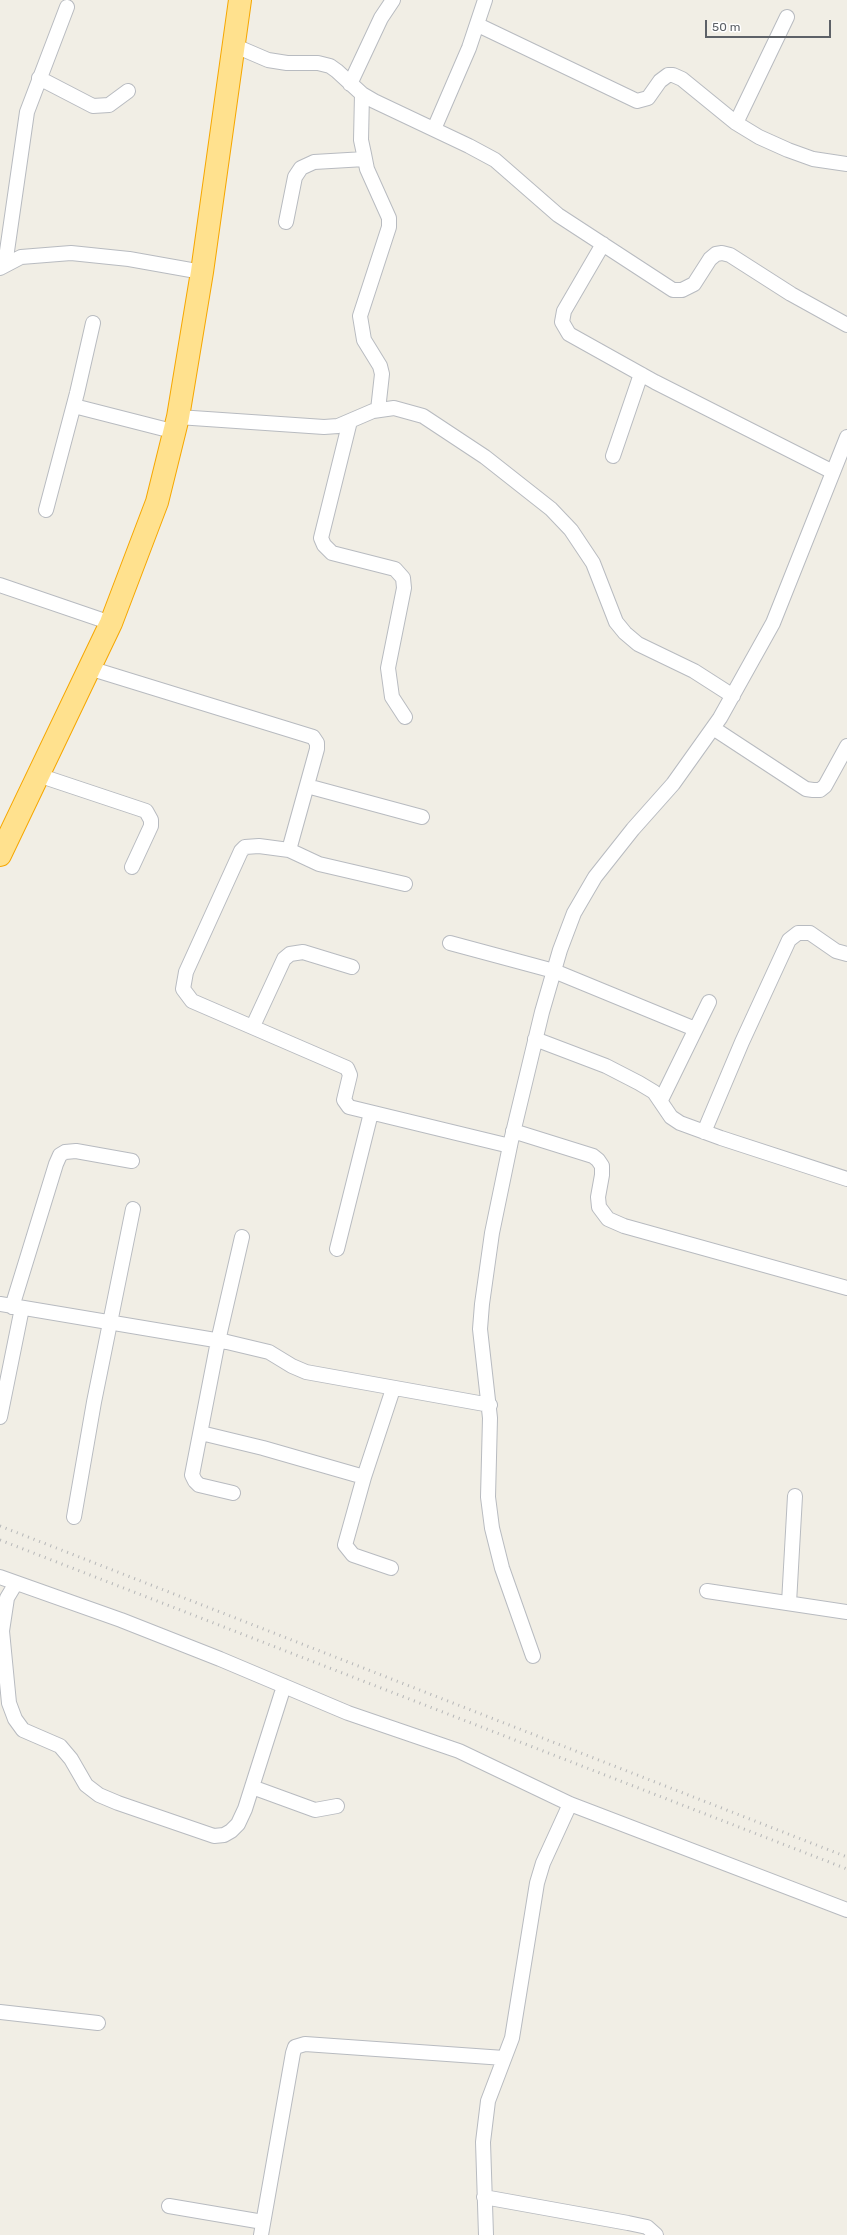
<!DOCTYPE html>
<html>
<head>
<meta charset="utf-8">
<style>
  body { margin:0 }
  #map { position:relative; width:847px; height:2235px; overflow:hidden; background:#f1eee5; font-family:Rubik,sans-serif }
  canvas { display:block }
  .scale { position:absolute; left:705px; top:20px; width:126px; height:18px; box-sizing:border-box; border:2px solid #5d6167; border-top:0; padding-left:5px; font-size:12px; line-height:14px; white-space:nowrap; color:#5d6167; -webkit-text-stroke:3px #fff; paint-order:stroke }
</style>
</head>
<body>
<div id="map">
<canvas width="847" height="2235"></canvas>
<div class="scale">50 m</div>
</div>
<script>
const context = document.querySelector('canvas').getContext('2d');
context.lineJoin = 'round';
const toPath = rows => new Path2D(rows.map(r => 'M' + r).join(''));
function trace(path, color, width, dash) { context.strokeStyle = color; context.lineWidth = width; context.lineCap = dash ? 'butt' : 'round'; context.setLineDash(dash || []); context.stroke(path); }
const street = toPath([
  [478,25,637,101,648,98,660,81,668,75,673,75,682,79,736,123,759,137,788,150,813,159,847,164],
  [233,45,268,60,287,63,318,63,330,66,337,71,362,94,374,101,469,146,495,160,558,215,673,290,682,290,694,284,710,259,716,254,722,253,730,255,791,294,847,325],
  [39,78,93,106,109,105,128,91],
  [350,84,381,18,393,0],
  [362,94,361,140,364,154,367,169,389,218,389,227,360,316,364,340,380,366,382,374,378,410],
  [736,123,787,17],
  [434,129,469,48,485,0],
  [286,222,295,177,301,168,314,162,365,159],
  [603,244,564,311,562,322,569,334,655,382,833,472],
  [5,265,27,112,67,7],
  [0,268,21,257,71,253,129,259,202,272],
  [74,406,176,432],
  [178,417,324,427,338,426,373,411,394,408,423,416,485,457,551,509,571,530,593,563,616,622,625,633,638,644,694,671,733,696],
  [350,421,321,538,324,545,332,553,395,569,403,578,404,588,388,668,392,697,405,717],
  [613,456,641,374],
  [46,510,77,393,93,323],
  [0,585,111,623],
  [89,668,313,737,317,743,317,749,289,850],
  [713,728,806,789,813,790,820,790,825,786,847,746],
  [38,775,146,811,151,820,151,826,132,867],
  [307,786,422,817],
  [405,884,319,864,289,850,259,846,245,847,241,851,186,972,183,989,192,1001,347,1068,350,1075,344,1100,349,1107,510,1146],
  [450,943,554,971,695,1029],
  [253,1026,284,959,290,954,303,952,352,967],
  [535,1039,606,1066,639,1083,654,1092,671,1117,680,1123,721,1138,847,1179],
  [661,1100,709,1002],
  [513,1131,593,1156,598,1160,602,1166,602,1175,598,1197,599,1207,608,1219,624,1226,847,1288],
  [704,1132,742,1042,789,940,798,933,810,933,836,951,847,954],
  [337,1249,371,1113],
  [0,1304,227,1342,269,1352,292,1366,306,1372,490,1405],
  [12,1307,56,1164,60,1155,65,1152,76,1151,132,1161],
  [0,1417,22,1308],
  [201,1433,263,1448,364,1477],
  [233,1493,199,1485,195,1481,192,1475,218,1341,242,1237],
  [74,1517,94,1402,133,1209],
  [391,1568,353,1555,345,1545,364,1477,393,1389],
  [0,1577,121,1620,220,1659,348,1713,459,1751,570,1804,847,1910],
  [16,1583,7,1598,2,1631,9,1703,15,1719,23,1730,60,1746,71,1759,86,1785,99,1795,118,1803,214,1836,224,1835,231,1831,238,1824,245,1809,284,1686],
  [707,1591,847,1612],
  [789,1603,795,1496],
  [533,1656,502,1568,492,1528,488,1497,490,1418,480,1329,482,1304,492,1233,511,1141,542,1012,560,950,574,913,595,877,633,829,673,784,720,718,773,623,847,437],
  [252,1787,315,1810,337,1806],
  [0,2012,98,2023],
  [484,2197,628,2223,647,2227,656,2235],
  [169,2206,263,2222],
  [261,2235,293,2053,295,2047,305,2044,504,2058],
  [486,2235,483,2142,488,2101,512,2038,537,1883,543,1863,570,1804]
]);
const highway = toPath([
  [0,855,111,623,157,502,178,417,202,272,240,0]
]);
const rail = toPath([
  [0,1526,847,1857],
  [0,1540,847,1869]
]);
trace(street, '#b8bbc0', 16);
trace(highway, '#f6a700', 24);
trace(street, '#fff', 14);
trace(highway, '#ffe18e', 22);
trace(rail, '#b6b7b8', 3, [1, 5]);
</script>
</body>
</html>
